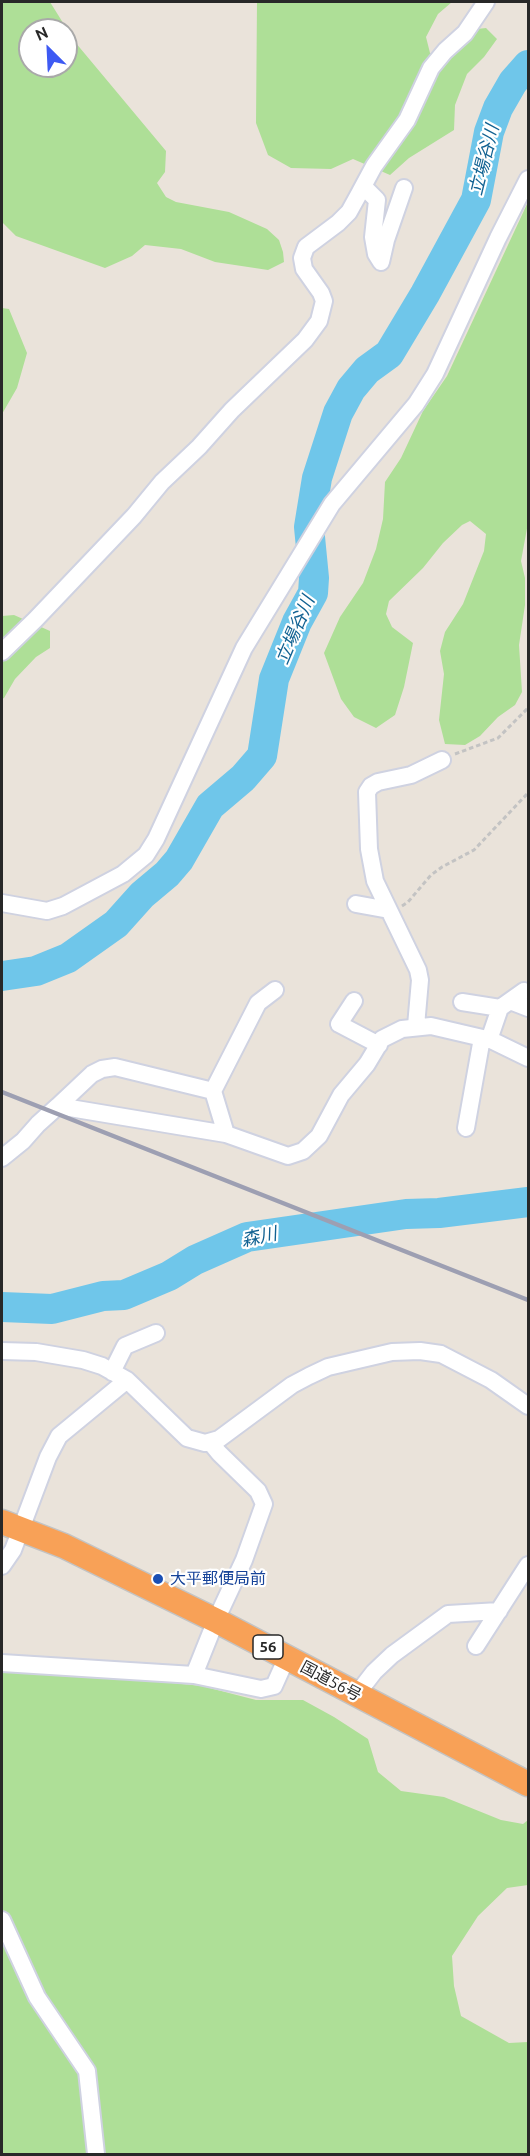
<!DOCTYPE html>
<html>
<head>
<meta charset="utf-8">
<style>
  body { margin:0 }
  #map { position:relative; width:530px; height:2156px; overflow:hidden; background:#eae3da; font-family:Ubuntu,sans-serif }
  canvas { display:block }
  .frame { position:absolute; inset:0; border:3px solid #282828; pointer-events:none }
  .north { position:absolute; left:18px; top:18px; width:60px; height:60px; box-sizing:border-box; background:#fff; border:2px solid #a9a9a9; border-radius:50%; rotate:336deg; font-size:16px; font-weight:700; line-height:24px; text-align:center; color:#282828 }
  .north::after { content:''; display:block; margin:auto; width:21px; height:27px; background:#3e5af3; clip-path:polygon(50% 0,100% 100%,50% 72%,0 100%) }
</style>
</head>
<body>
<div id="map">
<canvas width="530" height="2156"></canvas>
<div class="frame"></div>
<div class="north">N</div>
</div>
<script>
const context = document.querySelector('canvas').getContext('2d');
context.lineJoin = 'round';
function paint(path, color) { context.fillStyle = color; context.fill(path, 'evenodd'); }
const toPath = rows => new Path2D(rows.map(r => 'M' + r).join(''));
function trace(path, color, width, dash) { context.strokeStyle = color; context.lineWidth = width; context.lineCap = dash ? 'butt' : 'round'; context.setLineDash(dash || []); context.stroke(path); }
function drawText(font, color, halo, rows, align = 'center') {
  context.font = font + ' Ubuntu,"Noto Sans JP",sans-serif'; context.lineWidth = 4.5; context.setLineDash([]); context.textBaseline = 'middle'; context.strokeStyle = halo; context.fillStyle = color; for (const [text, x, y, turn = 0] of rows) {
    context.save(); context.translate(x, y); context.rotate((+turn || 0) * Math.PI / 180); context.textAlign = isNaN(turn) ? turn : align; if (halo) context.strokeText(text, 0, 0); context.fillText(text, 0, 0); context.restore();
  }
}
const green = toPath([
  [2,2,50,2,75,42,166,151,165,172,157,183,166,197,176,202,229,212,267,229,279,240,283,252,284,262,268,270,215,262,181,249,145,245,132,256,105,268,16,236,2,222],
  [30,30,66,30,66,66,30,66],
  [257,2,452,2,438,14,426,37,430,53,447,59,477,29,486,28,497,39,484,57,467,74,455,105,454,130,409,158,390,175,353,159,331,169,291,168,268,155,256,123],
  [528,202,528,523,521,561,525,578,525,605,519,645,522,692,515,705,498,717,480,736,465,745,445,744,439,720,444,674,440,651,445,632,463,604,484,551,486,534,470,521,462,525,443,543,423,568,389,601,386,614,392,627,413,643,404,687,395,715,376,728,354,717,341,699,324,653,340,617,363,583,376,549,383,519,385,482,401,458,423,411,447,376],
  [2,308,9,309,27,353,17,388,2,414],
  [14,615,50,631,50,648,36,657,15,679,4,698,2,699,2,616],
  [2,1657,71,1673,202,1686,256,1700,303,1700,334,1717,368,1739,378,1772,401,1791,444,1797,501,1820,523,1824,528,1820,528,1885,507,1888,478,1916,452,1956,454,1986,461,2016,509,2043,528,2042,528,2154,2,2154]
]);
const river = toPath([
  [2,976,36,971,68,958,116,924,142,895,167,874,179,860,210,806,243,778,262,756,274,679,297,622,313,593,314,578,309,527,317,478,338,413,351,389,367,370,389,354,425,294,476,200,489,132,498,108,513,82,528,65],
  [2,1307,52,1309,103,1296,124,1295,169,1276,195,1260,247,1237,406,1214,439,1213,528,1202]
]);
const path = toPath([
  [455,754,498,738,528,708],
  [402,906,408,902,431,875,442,867,474,850,528,793]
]);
const minor = toPath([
  [360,192,374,166,407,120,431,68,445,51,465,33,486,2],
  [2,652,35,620,134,516,162,482,199,447,232,410,305,340,319,321,324,301,321,293,304,269,302,258,306,247,338,223,349,212,360,192,366,189,377,200,373,237,376,254,381,262,386,240,404,188],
  [2,903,47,911,63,906,123,874,146,855,156,839,244,648,332,504,416,404,435,374,498,238,528,179],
  [356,904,389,910],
  [354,1001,339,1024,379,1045],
  [510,1001,528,1008],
  [462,1002,500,1008],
  [416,1026,420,980,418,970,375,881,369,849,367,792,371,786,378,782,411,775,442,760],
  [489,1040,500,1008,524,991],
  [213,1091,258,1003,275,990],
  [58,1106,92,1074,102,1069,115,1067,213,1091,226,1134],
  [466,1128,482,1038],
  [2,1158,23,1141,38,1124,58,1106,226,1134,288,1156,303,1151,319,1136,341,1095,367,1064,382,1039,402,1029,431,1026,491,1040,528,1058],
  [2,1351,36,1352,83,1360,102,1366,127,1380,187,1438,205,1443,219,1439,292,1385,309,1376,328,1367,392,1352,420,1351,441,1354,491,1380,528,1406],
  [112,1372,125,1346,156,1333],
  [2,1566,13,1550,48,1457,59,1436,127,1380],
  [476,1646,528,1565],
  [2,1663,194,1675,261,1689,274,1686,287,1657],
  [194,1675,216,1620,244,1560,264,1504,258,1491,219,1453,210,1442],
  [357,1694,374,1672,392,1655,448,1614,499,1611],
  [2,1920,37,1997,87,2071,96,2154]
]);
const highway = toPath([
  [2,1522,64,1546,219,1622,528,1784]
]);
const rail = toPath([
  [2,1092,528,1300]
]);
const markers = [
  [158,1579,6,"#1a4fb4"]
];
const shields = [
  [268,1647,30]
];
const shieldNames = [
  ["56",268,1647]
];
const transitNames = [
  ["大平郵便局前",170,1579]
];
const streetNames = [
  ["国道56号",331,1681,28]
];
const waterNames = [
  ["立場谷川",484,160,-76],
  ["立場谷川",295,630,-67],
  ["森川",259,1237,-12]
];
paint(green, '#aedf97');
trace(river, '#6fc6ea', 30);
trace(minor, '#cfd2e1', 20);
trace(highway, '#c3c3c3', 27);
trace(path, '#c3c3c3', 3, [4.5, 3]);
trace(minor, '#fff', 16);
trace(highway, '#f8a157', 24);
trace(rail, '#9d9fb2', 4.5);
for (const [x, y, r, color] of markers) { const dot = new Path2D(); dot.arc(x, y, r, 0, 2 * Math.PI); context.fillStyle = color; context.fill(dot); trace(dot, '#fff', 2); }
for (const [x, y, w] of shields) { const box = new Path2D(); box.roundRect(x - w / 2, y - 12, w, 24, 4.5); context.fillStyle = '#fff'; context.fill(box); trace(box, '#282828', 1.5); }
drawText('bold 15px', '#282828', null, shieldNames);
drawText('16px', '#164399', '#fff', transitNames, 'left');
drawText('16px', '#282828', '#fff', streetNames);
drawText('italic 18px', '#126292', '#fff', waterNames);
</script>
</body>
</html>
